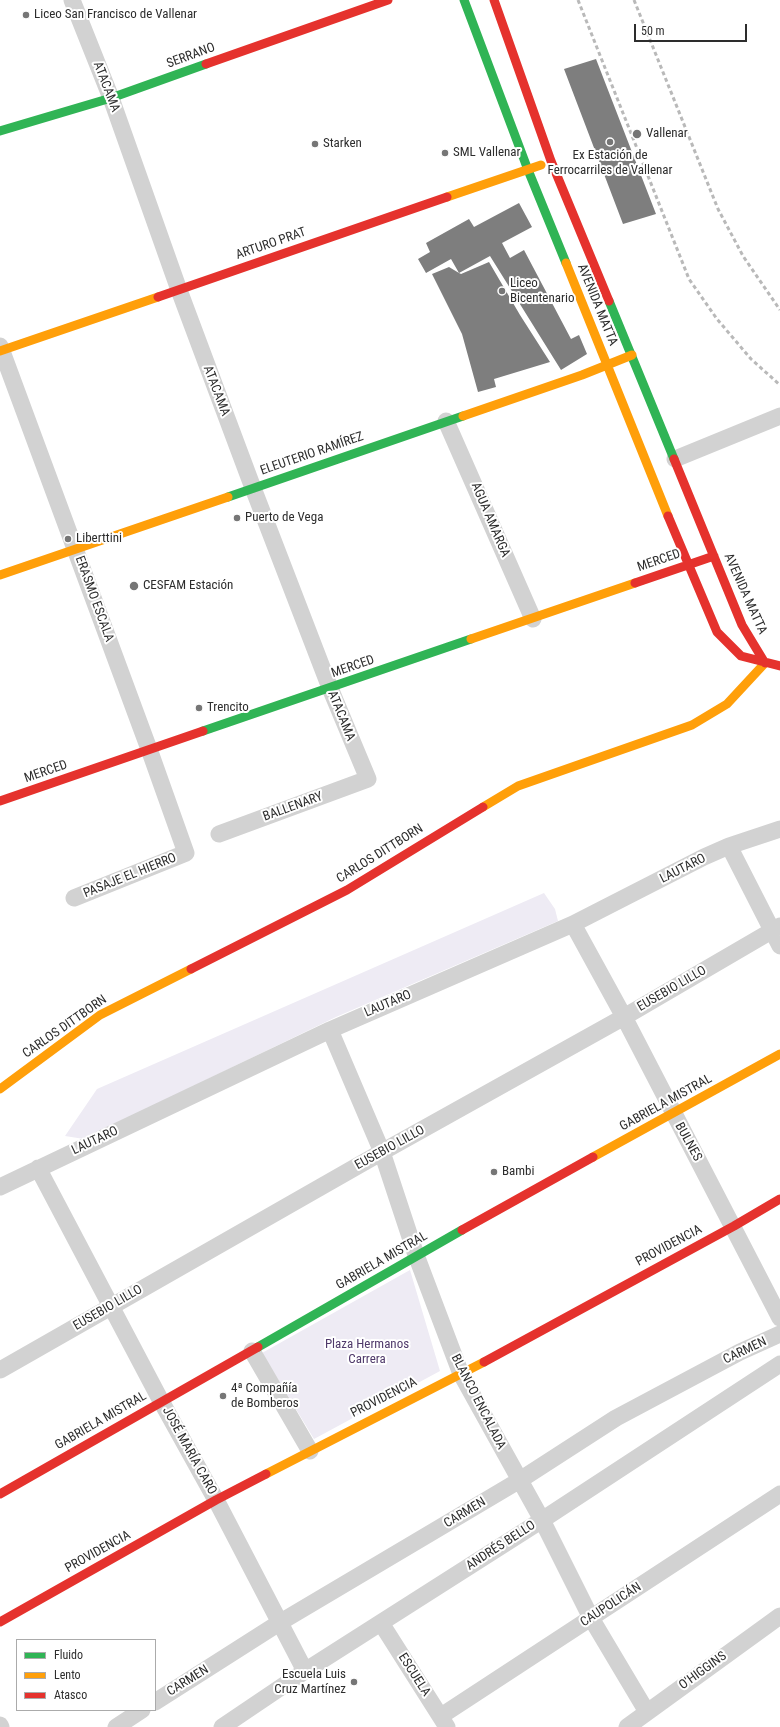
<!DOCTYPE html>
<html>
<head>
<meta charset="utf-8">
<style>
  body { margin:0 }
  #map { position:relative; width:780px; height:1727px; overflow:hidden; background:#fff; font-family:"Roboto Condensed",sans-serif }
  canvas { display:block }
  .legend { position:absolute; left:16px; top:1639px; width:140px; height:72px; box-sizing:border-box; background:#fff; border:1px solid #ababab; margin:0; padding:5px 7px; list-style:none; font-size:12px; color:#2d2d2d }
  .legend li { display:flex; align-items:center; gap:8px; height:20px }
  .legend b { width:20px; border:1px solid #ababab }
  .scale { position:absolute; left:634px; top:24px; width:113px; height:18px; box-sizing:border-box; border:2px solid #2d2d2d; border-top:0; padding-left:5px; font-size:12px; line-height:14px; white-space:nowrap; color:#2d2d2d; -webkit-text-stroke:3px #fff; paint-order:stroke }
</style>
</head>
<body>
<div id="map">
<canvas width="780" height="1727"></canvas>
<ul class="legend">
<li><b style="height:5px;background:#30b455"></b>Fluido</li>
<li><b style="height:5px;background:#ff9f0a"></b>Lento</li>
<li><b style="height:5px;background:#e5322d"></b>Atasco</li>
</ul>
<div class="scale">50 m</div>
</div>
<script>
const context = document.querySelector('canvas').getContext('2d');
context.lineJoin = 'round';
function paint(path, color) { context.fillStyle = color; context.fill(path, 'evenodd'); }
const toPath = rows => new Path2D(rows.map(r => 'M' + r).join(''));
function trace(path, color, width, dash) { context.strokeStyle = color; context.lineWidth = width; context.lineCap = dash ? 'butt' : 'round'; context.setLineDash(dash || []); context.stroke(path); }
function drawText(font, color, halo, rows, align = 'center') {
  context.font = font + ' "Roboto Condensed",sans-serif'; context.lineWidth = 4; context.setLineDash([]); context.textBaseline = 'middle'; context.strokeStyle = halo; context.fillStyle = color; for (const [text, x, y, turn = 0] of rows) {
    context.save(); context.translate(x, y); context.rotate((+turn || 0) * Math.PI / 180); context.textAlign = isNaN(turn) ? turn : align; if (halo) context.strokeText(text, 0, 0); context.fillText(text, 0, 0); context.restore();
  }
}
const green = toPath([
  [544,893,555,909,558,921,336,1017,84,1139,65,1136,97,1089],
  [410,1270,440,1371,314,1439,262,1353]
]);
const building = toPath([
  [596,59,656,214,623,224,564,69],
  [519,203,532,227,502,243,510,258,524,250,571,339,579,335,587,354,561,370,490,256,459,273,461,274,489,262,520,315,550,362,494,379,496,387,478,392,462,334,432,274,449,267,459,273,451,259,426,273,418,259,430,252,426,243,469,219,474,227]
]);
const street = toPath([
  [72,0,111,98,179,290,253,488,330,688,368,779,219,834],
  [0,346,149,749,186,853,74,898],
  [446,421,533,619],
  [675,459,780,416],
  [729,846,780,946],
  [573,924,624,1017,780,1318],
  [330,1030,382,1152,416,1255,461,1374,542,1520,591,1618,647,1712],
  [38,1168,161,1401,216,1500,305,1671],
  [0,1187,330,1030,573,924,704,857,729,846,780,829],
  [252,1351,310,1451],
  [0,1370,382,1152,624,1017,780,926],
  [381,1623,447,1727],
  [155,1702,279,1623,520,1480,616,1418,740,1352,780,1334],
  [441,1716,780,1494],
  [0,1725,1,1727],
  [116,1727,142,1710],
  [222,1727,305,1671,542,1520,780,1364],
  [627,1727,780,1616]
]);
const fast = toPath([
  [464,0,528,170,566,263],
  [0,131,111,98,206,64],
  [609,301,674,459],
  [228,497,463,416],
  [203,731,471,639],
  [258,1347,462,1230]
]);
const slow = toPath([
  [447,197,541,165],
  [566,263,668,516],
  [0,351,158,297],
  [463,416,582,375,632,355],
  [0,575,228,497],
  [471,639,635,583],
  [483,807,518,786,692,725,727,704,765,663],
  [0,1089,100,1015,191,969],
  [593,1157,780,1054],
  [266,1474,484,1362]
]);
const jam = toPath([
  [494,0,551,161,609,301],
  [206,64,388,0],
  [158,297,447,197],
  [674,459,742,625,765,663],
  [668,516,717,632,741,656,780,666],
  [635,583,714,556],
  [0,801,203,731],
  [191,969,347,890,483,807],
  [462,1230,593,1157],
  [484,1362,734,1226,780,1199],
  [0,1494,258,1347],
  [0,1622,216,1500,266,1474]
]);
const rail = toPath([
  [578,0,689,279,717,319,751,359,780,385],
  [634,0,718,209,743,256,780,310]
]);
const markers = [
  [26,15,4,"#767676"],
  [637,134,5,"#767676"],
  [610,142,4,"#767676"],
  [315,144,4,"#767676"],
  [445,153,4,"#767676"],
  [502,291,4,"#767676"],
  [237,518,4,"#767676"],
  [68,539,4,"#767676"],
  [134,586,5,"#767676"],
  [199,708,4,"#767676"],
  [494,1172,4,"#767676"],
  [223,1396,4,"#767676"],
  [354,1682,4,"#767676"]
];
const poiNames = [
  ["Liceo San Francisco de Vallenar",34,15],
  ["Vallenar",646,134],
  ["Starken",323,144],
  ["SML Vallenar",453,153],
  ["Ex Estación de",610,156,"center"],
  ["Ferrocarriles de Vallenar",610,171,"center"],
  ["Liceo",510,284],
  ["Bicentenario",510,299],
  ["Puerto de Vega",245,518],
  ["Liberttini",76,539],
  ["CESFAM Estación",143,586],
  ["Trencito",207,708],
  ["Bambi",502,1172],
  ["4ª Compañía",231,1389],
  ["de Bomberos",231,1404],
  ["Escuela Luis",346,1675,"right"],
  ["Cruz Martínez",346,1690,"right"]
];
const streetNames = [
  ["SERRANO",191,56,-20],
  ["ATACAMA",106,87,69],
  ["ARTURO PRAT",271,244,-19],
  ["AVENIDA MATTA",597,305,68],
  ["ATACAMA",216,391,69],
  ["ELEUTERIO RAMÍREZ",312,454,-19],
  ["AGUA AMARGA",490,520,67],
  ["MERCED",659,561,-19],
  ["AVENIDA MATTA",745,594,66],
  ["ERASMO ESCALA",94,599,70],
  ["MERCED",353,667,-19],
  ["ATACAMA",341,716,68],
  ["MERCED",46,772,-19],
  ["BALLENARY",293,807,-20],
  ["CARLOS DITTBORN",380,854,-32],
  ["LAUTARO",683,869,-27],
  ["PASAJE EL HIERRO",130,876,-22],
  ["EUSEBIO LILLO",672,989,-30],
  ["LAUTARO",388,1004,-23],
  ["CARLOS DITTBORN",65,1027,-35],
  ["GABRIELA MISTRAL",666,1103,-29],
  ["LAUTARO",95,1141,-25],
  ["BULNES",688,1142,61],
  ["EUSEBIO LILLO",390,1148,-29],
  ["PROVIDENCIA",669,1246,-28],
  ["GABRIELA MISTRAL",382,1261,-30],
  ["EUSEBIO LILLO",108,1308,-30],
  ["CARMEN",745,1351,-25],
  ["PROVIDENCIA",384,1398,-27],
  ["BLANCO ENCALADA",478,1402,63],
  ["GABRIELA MISTRAL",101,1421,-30],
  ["JOSÉ MARÍA CARO",189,1451,61],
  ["CARMEN",465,1513,-31],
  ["ANDRÉS BELLO",501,1546,-33],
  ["PROVIDENCIA",98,1552,-29],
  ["CAUPOLICÁN",611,1605,-33],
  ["O'HIGGINS",703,1671,-36],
  ["ESCUELA",414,1675,57],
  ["CARMEN",188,1681,-32]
];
const parkNames = [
  ["Plaza Hermanos",367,1345],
  ["Carrera",367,1360]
];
paint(green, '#eeebf4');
paint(building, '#7e7e7e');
trace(street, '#d2d2d2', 17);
trace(fast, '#30b455', 9);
trace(slow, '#ff9f0a', 9);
trace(jam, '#e5322d', 9);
trace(rail, '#b9b9b9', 3, [4, 3]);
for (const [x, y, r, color] of markers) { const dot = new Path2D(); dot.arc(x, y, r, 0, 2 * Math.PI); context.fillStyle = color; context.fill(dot); trace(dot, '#fff', 1.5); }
drawText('13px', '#2d2d2d', '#fff', poiNames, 'left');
drawText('13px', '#2d2d2d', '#fff', streetNames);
drawText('13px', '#4f396a', '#fff', parkNames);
</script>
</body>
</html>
